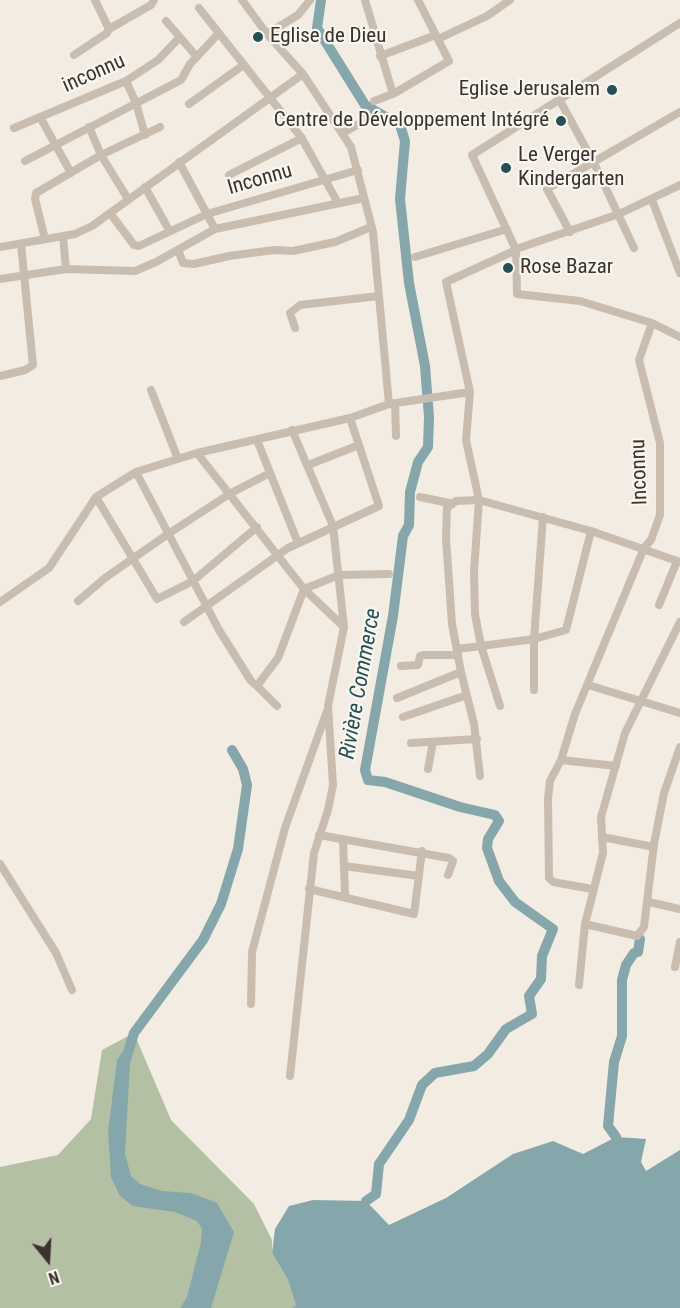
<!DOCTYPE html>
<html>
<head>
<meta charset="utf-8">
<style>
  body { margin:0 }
  #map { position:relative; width:680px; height:1308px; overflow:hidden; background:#f2ece3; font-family:"Roboto Condensed",sans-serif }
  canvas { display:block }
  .north { position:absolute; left:18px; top:1230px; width:60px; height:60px; -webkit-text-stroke:4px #f9f6ef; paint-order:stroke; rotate:162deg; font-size:16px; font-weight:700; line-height:24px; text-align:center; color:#39322d }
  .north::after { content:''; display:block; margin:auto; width:21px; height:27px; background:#39322d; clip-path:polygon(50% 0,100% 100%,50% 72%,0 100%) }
</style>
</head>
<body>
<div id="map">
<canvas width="680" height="1308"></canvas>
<div class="north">N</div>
</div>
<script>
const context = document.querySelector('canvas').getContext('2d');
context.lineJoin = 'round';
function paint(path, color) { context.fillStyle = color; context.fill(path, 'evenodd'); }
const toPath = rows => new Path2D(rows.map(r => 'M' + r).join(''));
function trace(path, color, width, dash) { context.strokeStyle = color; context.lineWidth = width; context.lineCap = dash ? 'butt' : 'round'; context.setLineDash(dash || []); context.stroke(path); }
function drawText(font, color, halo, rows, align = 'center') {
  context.font = font + ' "Roboto Condensed",sans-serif'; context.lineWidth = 4.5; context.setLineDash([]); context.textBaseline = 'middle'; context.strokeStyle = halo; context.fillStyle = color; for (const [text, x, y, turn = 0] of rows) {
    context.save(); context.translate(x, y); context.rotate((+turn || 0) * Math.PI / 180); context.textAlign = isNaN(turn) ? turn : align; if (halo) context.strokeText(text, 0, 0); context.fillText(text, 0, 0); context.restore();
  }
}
const green = toPath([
  [134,1033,171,1120,254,1204,272,1240,272,1253,288,1280,297,1305,292,1308,0,1308,0,1167,58,1155,91,1119,102,1050]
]);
const water = toPath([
  [126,1047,129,1050,130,1063,125,1154,131,1176,140,1184,162,1191,191,1193,217,1203,234,1232,211,1308,180,1308,187,1297,201,1242,202,1229,197,1221,175,1212,133,1206,120,1196,111,1177,108,1132,117,1060],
  [616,1137,646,1139,641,1162,646,1171,680,1150,680,1308,292,1308,296,1305,288,1280,272,1253,275,1229,289,1206,313,1200,366,1201,389,1225,446,1198,513,1154,553,1141,583,1154]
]);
const river = toPath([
  [321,0,317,28,365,105,400,125,405,141,400,199,409,283,425,366,429,417,428,447,418,462,410,492,409,525,403,536,393,616,365,770,368,780,385,782,460,807,495,815,499,821,488,839,487,848,499,881,515,902,553,929,542,956,541,979,529,996,532,1014,506,1029,488,1054,474,1066,435,1073,422,1085,409,1120,379,1164,376,1194,366,1201],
  [125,1063,134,1033,203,940,221,904,238,849,247,785,243,769,232,750],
  [616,1137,608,1126,614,1062,622,1036,622,980,626,965,634,953,638,952,640,939]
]);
const street = toPath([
  [365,0,393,94],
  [199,8,301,137,338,203],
  [166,21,197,57],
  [109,29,151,5,154,0],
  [267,34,298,15,310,0],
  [438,39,487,16,510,0],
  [74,55,107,33,109,29,95,0],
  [380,56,436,35],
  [126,81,136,103,145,135],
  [559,99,594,163,634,248],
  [374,101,393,94,449,61,418,0],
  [189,104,242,66],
  [40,117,71,173],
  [89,127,101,155,128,199],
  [14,128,126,81,158,60,179,38],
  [343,133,362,122,366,113],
  [25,161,181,80,190,64,218,34],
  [179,162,215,229],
  [229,175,302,138],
  [145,187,169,230],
  [652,200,680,273],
  [110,213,134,245,139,246,207,214,358,170],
  [570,232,547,189,680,112],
  [63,236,66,269],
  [45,239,35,199,36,193,101,155,160,127],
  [0,247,75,234,92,226,303,74],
  [516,249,619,214,680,185],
  [178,250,183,263,194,264,229,256,274,250,293,251,335,242,371,227],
  [516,250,472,155,680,23],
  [415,257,507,229],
  [0,279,66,269,135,271,156,262,215,229,364,198],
  [295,328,290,313,300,305,379,296],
  [0,376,25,370,33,365,21,244],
  [151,390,178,459],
  [395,403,396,436],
  [389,404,470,392],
  [257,440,298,543],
  [197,453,304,589,344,627],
  [308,465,359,445],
  [136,472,219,630,251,681,257,686,278,658,304,589,339,575,389,574],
  [96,497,157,599,193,581,257,527],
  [420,497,449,503],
  [543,517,534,639,566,630,591,531,680,562],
  [78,601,105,578,168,534,231,493,270,473],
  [0,602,49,568,96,497,136,472,197,453,350,418,389,404,373,232,351,147,303,74,267,34,242,0],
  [659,605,677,561],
  [184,622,288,548,379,506,350,418],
  [457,649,481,646,500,706],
  [401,666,418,665,420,656,423,655,458,655],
  [588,685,680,713],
  [257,686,277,706],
  [534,690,534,639,481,646,475,614,474,571,479,500,466,440,470,392,446,282,516,250,517,294,580,301,652,323,680,337],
  [397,698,461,672],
  [403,717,467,695],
  [411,743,477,739],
  [561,760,616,766],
  [428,769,433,742],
  [480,776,474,724,461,672,452,624,446,538,447,508,456,501,479,500,591,531],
  [319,835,449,858,453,861,448,875],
  [602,837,654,847],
  [343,839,345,895],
  [0,864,56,953,72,990],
  [344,866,419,876],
  [309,889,414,914,422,851],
  [592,889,553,882,549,878,548,799,550,781,561,760,575,714,644,548,651,540,660,515,660,443,639,360,652,323],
  [649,902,680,909],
  [585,924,637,936,644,927,654,844,664,793,680,747],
  [675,967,680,942],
  [579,985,585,924,603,853,601,817,625,733,680,622],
  [251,1004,252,952,285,828,327,711],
  [290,1076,314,853,328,810,333,785,328,706,344,627,333,526,292,430]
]);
const markers = [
  [258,37,6,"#264f56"],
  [612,90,6,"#264f56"],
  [561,121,6,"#264f56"],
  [506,168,6,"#264f56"],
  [508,268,6,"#264f56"]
];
const poiNames = [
  ["Eglise de Dieu",270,37],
  ["Eglise Jerusalem",600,90,"right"],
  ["Centre de Développement Intégré",549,121,"right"],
  ["Le Verger",518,156],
  ["Kindergarten",518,180],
  ["Rose Bazar",520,268]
];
const streetNames = [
  ["inconnu",94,74,-24],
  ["Inconnu",260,180,-16],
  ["Inconnu",640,472,-92]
];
const waterNames = [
  ["Rivière Commerce",361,684,-80]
];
paint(green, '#b4c0a4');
paint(water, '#85a7ac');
trace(river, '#85a7ac', 10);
trace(street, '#c9bdb0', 8);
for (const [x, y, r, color] of markers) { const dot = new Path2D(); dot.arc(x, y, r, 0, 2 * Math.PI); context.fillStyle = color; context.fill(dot); trace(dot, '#f9f6ef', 2); }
drawText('21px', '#39322d', '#f9f6ef', poiNames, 'left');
drawText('21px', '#39322d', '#f9f6ef', streetNames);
drawText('italic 22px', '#264f56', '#f9f6ef', waterNames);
</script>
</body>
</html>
